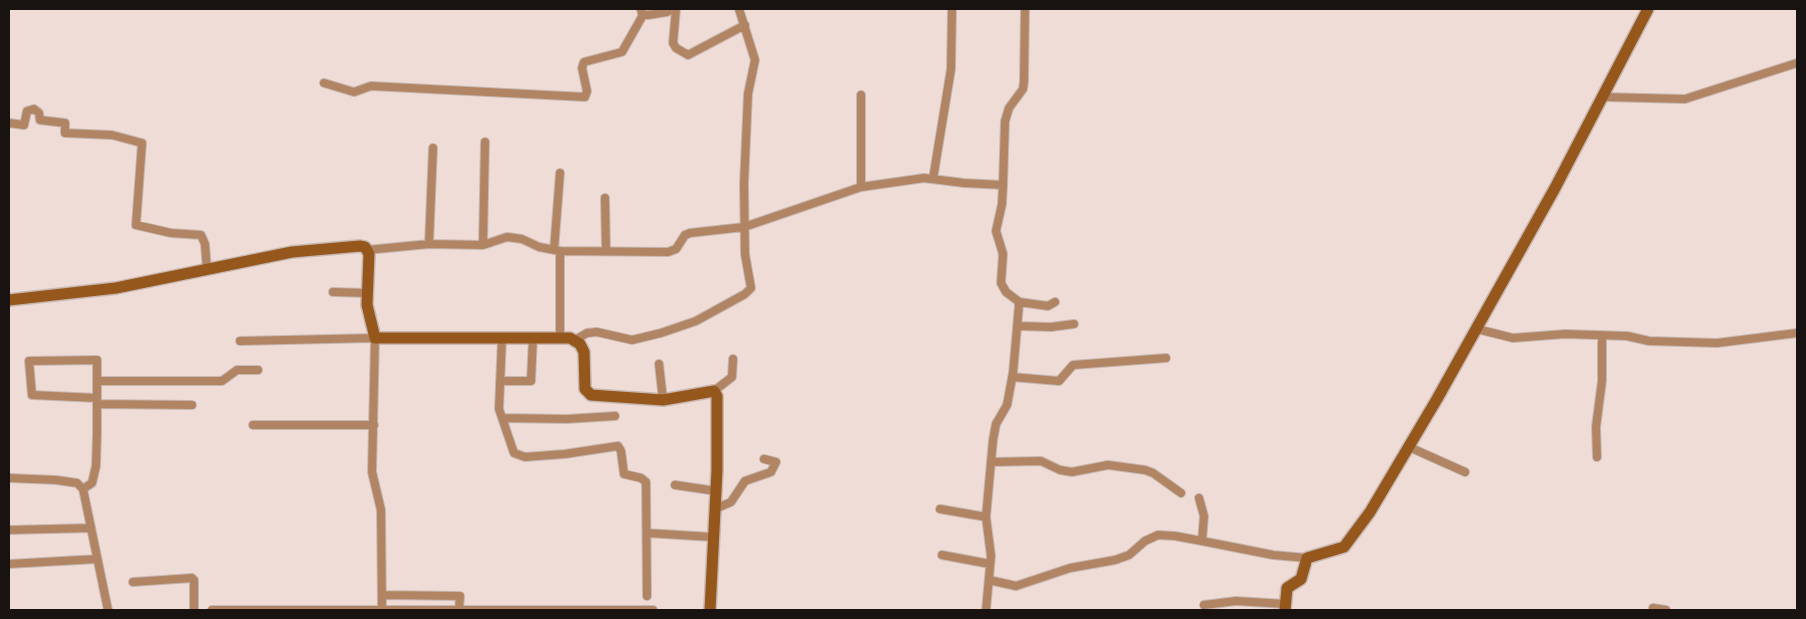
<!DOCTYPE html>
<html>
<head>
<meta charset="utf-8">
<style>
  body { margin:0 }
  #map { position:relative; width:1806px; height:619px; overflow:hidden; background:#efdcd6; font-family:"PT Serif",serif }
  canvas { display:block }
  .frame { position:absolute; inset:0; border:10px solid #181210; pointer-events:none }
</style>
</head>
<body>
<div id="map">
<canvas width="1806" height="619"></canvas>
<div class="frame"></div>
</div>
<script>
const context = document.querySelector('canvas').getContext('2d');
context.lineJoin = 'round';
const toPath = rows => new Path2D(rows.map(r => 'M' + r).join(''));
function trace(path, color, width, dash) { context.strokeStyle = color; context.lineWidth = width; context.lineCap = dash ? 'butt' : 'round'; context.setLineDash(dash || []); context.stroke(path); }
const street = toPath([
  [641,9,642,14,648,15,667,12,672,9],
  [676,9,673,43,676,48,688,55,745,25],
  [324,83,354,92,371,86,585,97,587,91,582,68,584,62,622,52,643,15],
  [1603,97,1685,99,1797,63],
  [9,123,24,125,27,111,34,109,39,113,40,120,65,123,65,133,112,135,142,143,136,225,171,233,201,235,205,244,207,270],
  [933,179,951,69,952,9],
  [1003,185,1005,121,1009,108,1023,89,1024,81,1025,9],
  [861,187,861,95],
  [605,198,606,250],
  [429,244,433,148],
  [483,245,485,142],
  [367,250,429,244,483,245,507,237,522,239,539,247,560,251,668,252,676,249,685,235,690,233,744,227,861,187,924,178,964,183,1003,185,1002,204,996,231,1003,254,1001,283,1006,292,1018,301,1019,305,1013,373,1007,405,996,424,993,440,986,517,991,556,986,610],
  [554,250,560,173],
  [333,292,367,293],
  [1019,302,1048,306,1055,302],
  [1017,326,1051,327,1074,324],
  [1477,329,1513,338,1565,334,1627,336,1649,341,1717,343,1797,333],
  [560,337,560,251],
  [502,338,499,409,514,453,525,457,565,454,618,446,621,451,624,474,641,478,646,482,647,596],
  [575,340,587,333,597,332,632,340,661,333,696,321,745,294,751,288,745,254,744,184,748,94,755,60,739,9],
  [240,341,375,338,372,472,381,510,382,609],
  [659,364,663,400],
  [1012,377,1059,381,1073,365,1166,358],
  [97,381,222,381,237,370,258,370],
  [500,381,531,381,533,337],
  [714,391,732,377,733,359],
  [97,404,192,405],
  [502,418,567,419,615,416],
  [253,425,374,425],
  [1409,447,1465,472],
  [1597,457,1596,427,1602,381,1602,337],
  [992,462,1041,461,1060,470,1072,472,1108,465,1145,470,1153,473,1181,493],
  [9,478,56,480,77,483,83,489,108,610],
  [675,485,716,491],
  [83,489,92,483,96,466,97,434,97,360,29,361,32,395,97,398],
  [1199,498,1204,516,1202,541,1273,555,1307,558],
  [715,509,731,502,745,481,771,472,776,462,764,459],
  [940,509,986,517],
  [9,530,91,528],
  [647,533,712,537],
  [942,555,990,564],
  [9,564,97,559],
  [989,580,1016,586,1070,568,1115,560,1129,555,1145,541,1158,535,1175,536,1202,541],
  [133,582,192,578,194,580,194,610],
  [383,595,460,596,459,610],
  [1204,605,1236,601,1285,604],
  [1653,608,1666,610],
  [212,610,653,610]
]);
const secondary = toPath([
  [9,300,116,288,292,252,360,246,365,247,369,254,367,305,375,338,570,338,580,344,584,352,585,389,591,395,663,400,714,391,717,396,717,470,710,610],
  [1285,610,1287,588,1301,579,1307,558,1344,547,1370,512,1437,399,1555,188,1648,9]
]);
trace(street, '#c8b8b2', 10);
trace(secondary, '#c8b8b2', 14);
trace(street, '#b18563', 8);
trace(secondary, '#96571c', 11);
</script>
</body>
</html>
